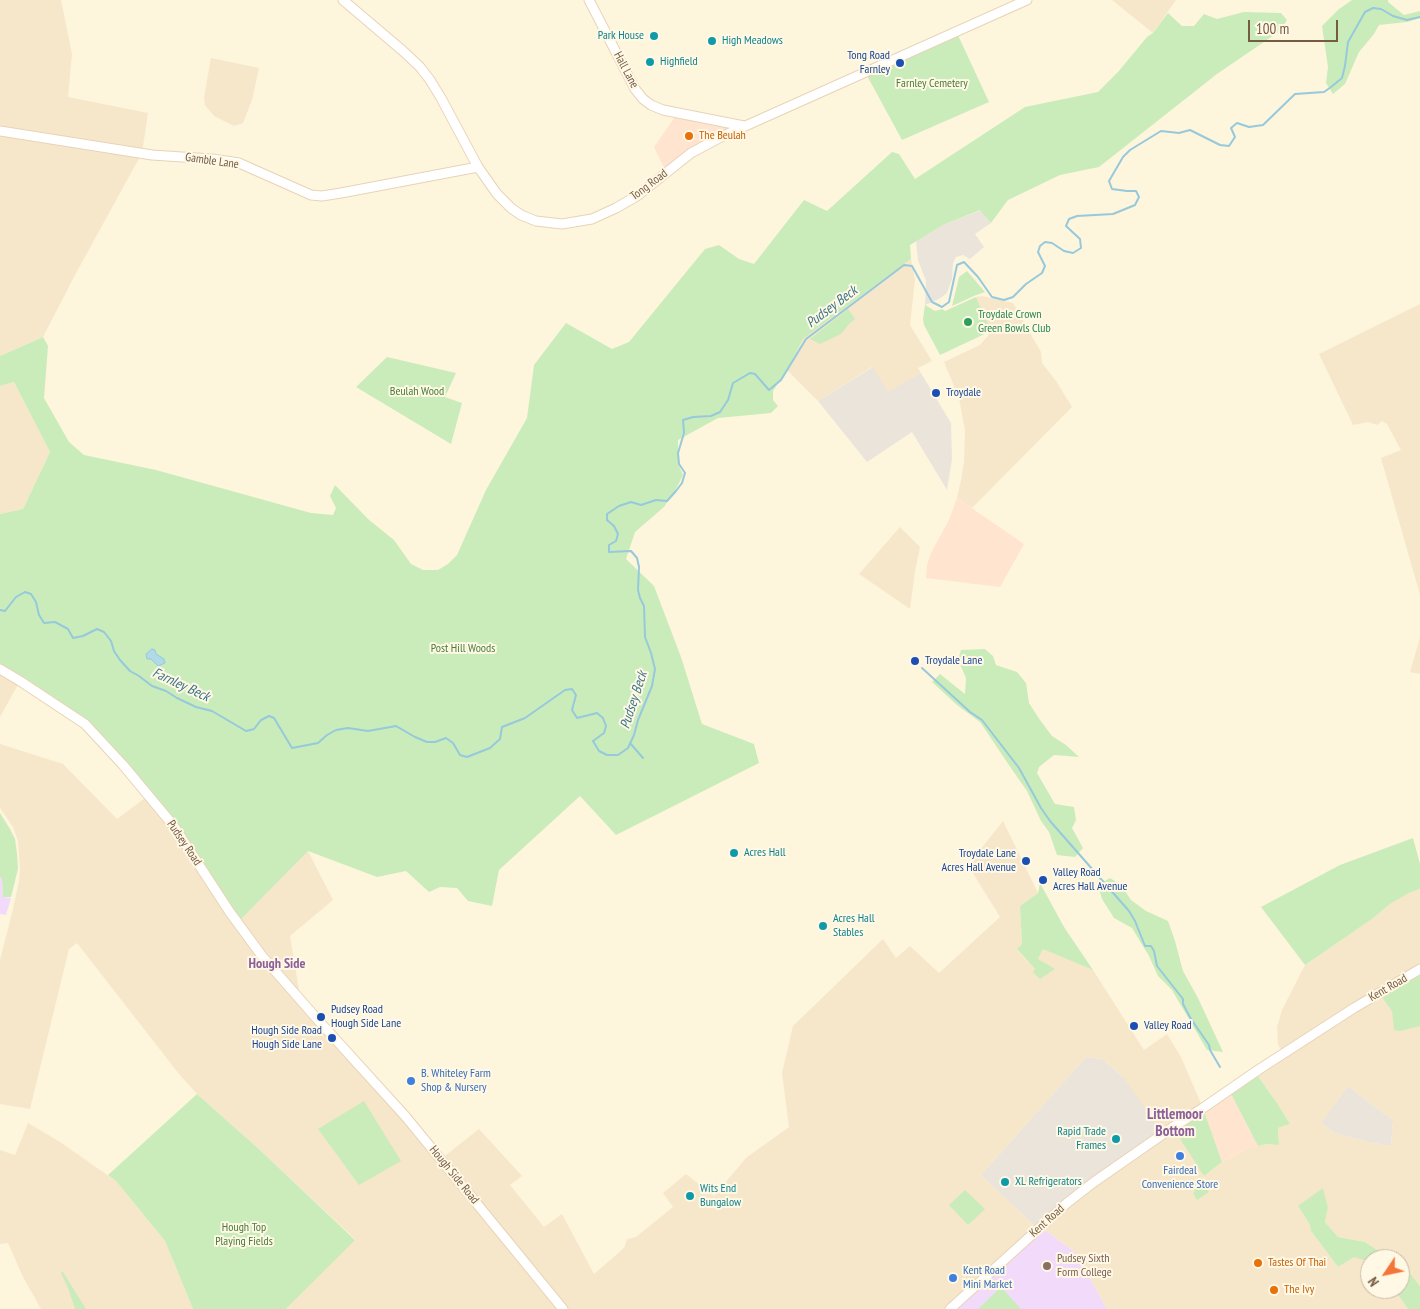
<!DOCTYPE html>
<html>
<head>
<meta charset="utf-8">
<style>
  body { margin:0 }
  #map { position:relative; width:1420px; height:1309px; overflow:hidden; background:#fef5dd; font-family:"PT Sans Narrow",sans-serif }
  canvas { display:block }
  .north { position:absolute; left:1360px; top:1249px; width:50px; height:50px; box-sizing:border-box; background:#fff8e5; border:1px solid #c8b9a5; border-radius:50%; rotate:236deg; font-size:14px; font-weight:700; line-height:20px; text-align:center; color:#755b44 }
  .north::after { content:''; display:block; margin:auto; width:18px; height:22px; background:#f37638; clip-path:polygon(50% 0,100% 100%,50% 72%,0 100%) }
  .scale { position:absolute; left:1248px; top:20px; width:90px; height:22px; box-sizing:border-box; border:2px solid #755b44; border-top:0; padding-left:6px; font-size:15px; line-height:18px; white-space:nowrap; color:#755b44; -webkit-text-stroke:4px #fff8e5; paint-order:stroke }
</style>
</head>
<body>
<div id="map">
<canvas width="1420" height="1309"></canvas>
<div class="north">N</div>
<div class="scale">100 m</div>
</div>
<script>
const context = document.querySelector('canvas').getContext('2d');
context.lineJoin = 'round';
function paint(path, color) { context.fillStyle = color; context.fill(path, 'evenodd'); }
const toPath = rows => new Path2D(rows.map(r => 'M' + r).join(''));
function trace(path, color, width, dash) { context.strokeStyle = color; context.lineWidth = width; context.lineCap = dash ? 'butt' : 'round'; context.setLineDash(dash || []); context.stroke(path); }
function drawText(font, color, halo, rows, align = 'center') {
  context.font = font + ' "PT Sans Narrow",sans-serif'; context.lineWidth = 4; context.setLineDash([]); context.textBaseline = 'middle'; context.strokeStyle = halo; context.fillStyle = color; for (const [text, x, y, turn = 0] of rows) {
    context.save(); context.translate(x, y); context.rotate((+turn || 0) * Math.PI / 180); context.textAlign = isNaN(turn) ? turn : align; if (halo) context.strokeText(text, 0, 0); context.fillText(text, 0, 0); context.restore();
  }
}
const residential = toPath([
  [0,0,61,0,72,54,68,97,148,113,142,153,75,275,43,337,0,356],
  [1112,0,1176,0,1153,33],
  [211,58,259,68,252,100,243,123,234,126,214,116,205,105,204,97],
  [911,259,915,280,910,325,932,361,918,368,921,373,888,393,872,367,818,401,787,370,803,339],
  [982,296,1013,303,1041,352,1042,363,1056,381,1072,407,972,508,957,498,961,480,964,463,965,430,959,398,944,362,980,345,991,332,976,297],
  [1420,304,1420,595,1381,458,1401,450,1387,424,1382,421,1377,425,1368,422,1353,425,1319,354],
  [14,382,50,452,23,509,0,514,0,386],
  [900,527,920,547,915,571,910,609,859,574],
  [1420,637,1420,674,1410,672],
  [0,669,20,681,0,717],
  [0,744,63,764,117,819,149,795,308,851,333,900,290,936,299,990,295,994,441,1159,479,1129,522,1176,510,1185,544,1227,562,1214,594,1274,624,1248,627,1239,636,1237,673,1207,663,1193,686,1174,714,1196,746,1158,789,1127,782,1073,793,1026,883,939,896,958,910,946,939,973,1000,917,968,865,1003,821,1038,893,1020,906,1022,944,1017,950,1035,969,1040,979,1038,959,1043,948,1093,970,1144,1050,1167,1034,1181,1057,1203,1108,1204,1176,1222,1162,1249,1148,1266,1144,1279,1145,1278,1128,1290,1124,1277,1103,1255,1072,1283,1054,1278,1044,1277,1027,1282,1010,1305,965,1372,919,1390,904,1409,893,1420,889,1420,1286,1406,1268,1400,1264,1400,1259,1391,1259,1365,1242,1338,1237,1325,1222,1328,1208,1298,1206,1310,1225,1311,1231,1338,1267,1354,1256,1370,1262,1370,1289,1394,1289,1408,1309,1107,1309,1076,1253,1046,1231,1042,1226,1123,1077,1102,1059,1086,1057,981,1175,1038,1229,950,1309,286,1309,355,1239,260,1150,197,1094,179,1074,77,943,69,949,30,1109,0,1104,0,960,12,913,19,881,20,870,18,841,13,827,0,808],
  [1348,1086,1375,1107,1393,1120,1391,1146,1368,1142,1335,1133,1321,1123],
  [28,1123,60,1142,116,1181,165,1241,193,1309,41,1309,23,1277,8,1243,0,1244,0,1150,15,1155]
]);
const commercial = toPath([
  [677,114,744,126,666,172,654,147],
  [957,498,1024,544,1000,587,926,578,927,565,931,553,949,520],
  [1229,1090,1258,1146,1249,1148,1222,1162,1203,1108]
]);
const industrial = toPath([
  [981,210,991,223,975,234,984,247,970,259,963,255,956,257,953,263,952,279,947,293,939,299,925,305,926,281,918,260,916,241,943,225],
  [873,367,888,392,921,373,951,423,952,459,947,490,912,432,867,462,818,401],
  [1086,1057,1102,1059,1123,1077,1163,1134,1038,1229,981,1175],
  [1348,1086,1375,1107,1393,1120,1391,1146,1368,1142,1335,1133,1321,1123]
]);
const education = toPath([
  [0,877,2,879,3,897,11,898,6,915,0,914],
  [1042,1226,1046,1231,1076,1253,1107,1309,950,1309]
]);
const green = toPath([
  [1352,0,1388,0,1388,2,1404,15,1420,11,1420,18,1407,22,1379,25,1374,34,1359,52,1345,84,1333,94,1326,83,1328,67,1322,26,1339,9],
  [1244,12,1281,13,1287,20,1280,31,1217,74,1099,167,1060,175,1008,200,991,223,980,210,943,225,910,245,911,259,803,339,787,370,773,391,773,400,778,406,771,413,718,418,678,440,678,464,683,475,675,491,664,507,635,532,626,559,654,586,681,657,702,724,754,744,759,763,616,835,580,796,499,870,492,906,468,901,457,888,440,887,429,892,406,871,377,877,308,851,237,923,173,825,84,724,0,669,0,514,23,509,50,452,14,382,0,386,0,356,43,337,48,346,44,398,69,442,84,455,156,470,311,513,333,515,336,508,330,496,335,485,368,519,394,540,411,564,423,570,438,570,448,564,457,555,486,490,527,418,534,365,566,323,612,349,629,342,705,249,719,245,739,259,754,264,804,200,827,211,892,152,899,154,915,179,1025,107,1098,92,1118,72,1147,37,1153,33,1168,13,1182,26,1194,26,1204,14,1217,19],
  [956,31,989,102,902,140,865,72],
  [967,271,985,292,976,295,952,306,959,277],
  [976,297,991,331,940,355,924,325,923,319,925,305,935,311,942,309,945,311],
  [848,309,855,319,849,324,841,334,820,344,810,339],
  [387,357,456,373,445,397,462,403,451,444,356,387],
  [985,649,993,656,996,665,1017,672,1026,683,1029,703,1040,720,1052,736,1066,745,1079,757,1054,755,1039,767,1037,773,1055,804,1074,807,1076,820,1072,828,1083,848,1075,857,1057,855,1049,832,1041,821,1027,791,1013,771,980,722,957,705,932,682,940,674,965,694,966,678,958,660,961,650],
  [0,813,10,829,15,839,17,853,18,869,11,897,3,897,2,879,0,877],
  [1413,838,1420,864,1420,889,1409,893,1390,904,1372,919,1305,965,1261,907,1340,865],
  [1110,878,1121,885,1131,900,1146,911,1168,921,1175,941,1183,971,1198,998,1223,1052,1207,1050,1172,990,1158,976,1149,956,1132,928,1114,918,1102,899,1098,885],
  [1040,883,1064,927,1093,970,1043,949,1038,959,1055,969,1040,979,1033,972,1035,969,1017,949,1022,944,1020,906,1038,893],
  [1420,976,1420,1026,1400,1031,1394,1030,1392,1011,1379,993,1401,981],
  [1255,1072,1277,1103,1290,1124,1278,1128,1279,1145,1266,1144,1258,1146,1229,1090],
  [197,1094,260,1150,355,1240,286,1309,193,1309,165,1241,116,1181,108,1175],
  [364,1101,401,1161,359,1185,318,1129],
  [1203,1108,1222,1162,1204,1176,1177,1134,1176,1125],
  [1199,1181,1201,1182,1209,1192,1197,1200,1193,1193,1195,1191,1193,1185],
  [1323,1188,1328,1208,1325,1222,1338,1237,1365,1242,1391,1259,1370,1259,1370,1262,1354,1257,1338,1267,1311,1231,1310,1225,1298,1206],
  [965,1190,985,1209,968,1225,949,1205],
  [1400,1264,1406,1268,1420,1286,1420,1309,1408,1309,1394,1289,1400,1289],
  [63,1271,63,1272,86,1309,75,1309,68,1288,61,1273],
  [1001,1287,1021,1309,978,1309]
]);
const water = toPath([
  [152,649,155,650,156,654,164,659,165,663,158,666,151,659,147,659,146,654,152,649]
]);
const stream = toPath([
  [0,610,5,611,16,597,25,592,31,594,36,602,39,615,44,623,55,622,68,629,73,638,83,636,97,629,104,632,111,641,114,651,120,660,130,671,139,676,152,686,166,691,177,698,196,707,212,711,246,731,254,729,261,720,269,716,274,718,292,748,318,743,327,735,336,730,348,728,368,731,396,726,415,737,427,742,435,742,446,738,453,743,460,755,467,757,490,748,500,739,502,727,525,718,565,690,572,689,576,695,572,710,577,718,597,713,603,718,606,726,604,733,593,741,599,751,607,755,618,755,628,748,634,735,638,720,652,686,655,669,651,653,645,637,644,606,640,598,638,590,639,567,637,558,631,551,609,552,609,545,616,541,618,534,614,526,607,520,607,514,619,506,631,502,641,505,656,500,667,501,676,491,682,483,685,473,679,464,678,453,684,433,683,420,693,417,711,416,720,412,728,400,733,383,750,373,755,374,769,390,781,380,806,339,904,265,912,266,932,302,942,307,949,302,957,265,964,262,978,277,992,297,1004,300,1013,297,1026,284,1042,273,1045,266,1038,252,1040,246,1045,242,1052,243,1064,251,1073,253,1081,248,1080,239,1066,226,1069,219,1077,216,1113,214,1135,205,1139,197,1136,191,1127,191,1112,189,1109,181,1123,157,1130,150,1161,131,1179,133,1190,130,1220,145,1229,146,1235,137,1231,128,1237,123,1249,127,1263,125,1295,94,1324,92,1331,87,1342,78,1345,66,1348,42,1365,12,1373,8,1381,9,1393,16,1407,20,1420,17],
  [922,668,970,712,982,720,1019,768,1041,808,1050,821,1129,911,1135,921,1145,946,1151,946,1154,951,1157,966,1183,999,1183,1004,1191,1019,1209,1045,1210,1050,1220,1067],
  [630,743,643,758]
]);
const secondary = toPath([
  [343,0,403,51,420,67,430,80,441,98,478,167,497,194,511,208,521,215,536,221,562,224,592,219,616,208,637,196,691,153,723,136,1027,0],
  [589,0,635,89,643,99,651,105,663,110,744,126],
  [0,131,152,155,212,159,239,163,311,195,322,196,341,193,478,167],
  [0,669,20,681,85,724,123,765,173,825,229,911,262,956,318,1020,406,1117,563,1309],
  [1181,1122,1203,1108,1258,1070,1354,1008,1420,969],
  [950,1309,1067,1203,1094,1182,1176,1125]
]);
const markers = [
  [654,36,5,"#0f9aa8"],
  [712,41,5,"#0f9aa8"],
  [650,62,5,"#0f9aa8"],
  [900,63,5,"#1a4fb4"],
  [689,136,5,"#e8710a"],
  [968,322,5,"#2e9e5b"],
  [936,393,5,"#1a4fb4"],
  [915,661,5,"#1a4fb4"],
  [734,853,5,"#0f9aa8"],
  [1026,861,5,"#1a4fb4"],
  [1043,880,5,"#1a4fb4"],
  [823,926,5,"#0f9aa8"],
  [321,1017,5,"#1a4fb4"],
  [1134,1026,5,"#1a4fb4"],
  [332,1038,5,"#1a4fb4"],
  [411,1081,5,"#3f7fe0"],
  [1116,1139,5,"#0f9aa8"],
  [1180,1156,5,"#3f7fe0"],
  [1005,1182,5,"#0f9aa8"],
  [690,1196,5,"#0f9aa8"],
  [1258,1263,5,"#e8710a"],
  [1047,1266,5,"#8d6e63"],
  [953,1278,5,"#3f7fe0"],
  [1274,1290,5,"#e8710a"]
];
const cultureNames = [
  ["Park House",644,36,"right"],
  ["High Meadows",722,41],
  ["Highfield",660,62],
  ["Acres Hall",744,853],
  ["Acres Hall",833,919],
  ["Stables",833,933],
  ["Rapid Trade",1106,1132,"right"],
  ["Frames",1106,1146,"right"],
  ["XL Refrigerators",1015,1182],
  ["Wits End",700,1189],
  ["Bungalow",700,1203]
];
const transitNames = [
  ["Tong Road",890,56,"right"],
  ["Farnley",890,70,"right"],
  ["Troydale",946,393],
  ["Troydale Lane",925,661],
  ["Troydale Lane",1016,854,"right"],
  ["Acres Hall Avenue",1016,868,"right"],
  ["Valley Road",1053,873],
  ["Acres Hall Avenue",1053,887],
  ["Pudsey Road",331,1010],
  ["Hough Side Lane",331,1024],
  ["Valley Road",1144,1026],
  ["Hough Side Road",322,1031,"right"],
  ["Hough Side Lane",322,1045,"right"]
];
const streetNames = [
  ["Hall Lane",626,70,62],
  ["Gamble Lane",212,161,8],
  ["Tong Road",649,185,-37],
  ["Pudsey Road",184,843,56],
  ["Kent Road",1388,988,-30],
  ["Hough Side Road",454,1175,51],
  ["Kent Road",1047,1221,-42]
];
const parkNames = [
  ["Farnley Cemetery",932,84],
  ["Beulah Wood",417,392],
  ["Post Hill Woods",463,649],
  ["Hough Top",244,1228],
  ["Playing Fields",244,1242]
];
const foodNames = [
  ["The Beulah",699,136],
  ["Tastes Of Thai",1268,1263],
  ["The Ivy",1284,1290]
];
const leisureNames = [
  ["Troydale Crown",978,315],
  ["Green Bowls Club",978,329]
];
const shopNames = [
  ["B. Whiteley Farm",421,1074],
  ["Shop & Nursery",421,1088],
  ["Fairdeal",1180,1171,"center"],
  ["Convenience Store",1180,1185,"center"],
  ["Kent Road",963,1271],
  ["Mini Market",963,1285]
];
const educationNames = [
  ["Pudsey Sixth",1057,1259],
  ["Form College",1057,1273]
];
const waterNames = [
  ["Pudsey Beck",832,307,-37],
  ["Farnley Beck",181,685,25],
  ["Pudsey Beck",634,700,-72]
];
const neighbourhoodNames = [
  ["Hough Side",277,964]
];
const quarterNames = [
  ["Littlemoor",1175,1115],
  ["Bottom",1175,1132]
];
paint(residential, '#f6e7cb');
paint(commercial, '#ffe4d0');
paint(industrial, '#ebe4da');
paint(education, '#f2dbfa');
paint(green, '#caecbb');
paint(water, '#b1dae8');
trace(water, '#96c9db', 1);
trace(stream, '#96c9db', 2);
trace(secondary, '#e8d3b7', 11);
trace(secondary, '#fff', 9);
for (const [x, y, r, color] of markers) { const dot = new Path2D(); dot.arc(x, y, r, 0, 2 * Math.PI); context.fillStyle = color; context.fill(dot); trace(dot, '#fff8e5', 2); }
drawText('12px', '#0d838f', '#fff8e5', cultureNames, 'left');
drawText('12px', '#164399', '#fff8e5', transitNames, 'left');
drawText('12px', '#755b44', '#fff8e5', streetNames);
drawText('12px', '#477c3b', '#fff8e5', parkNames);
drawText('12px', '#c56008', '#fff8e5', foodNames, 'left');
drawText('12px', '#27864d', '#fff8e5', leisureNames, 'left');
drawText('12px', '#366cbe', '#fff8e5', shopNames, 'left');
drawText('12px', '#785e54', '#fff8e5', educationNames, 'left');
drawText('italic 14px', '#3c758b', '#fff8e5', waterNames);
drawText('bold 14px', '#8c5f9a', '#fff8e5', neighbourhoodNames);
drawText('bold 15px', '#8c5f9a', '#fff8e5', quarterNames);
</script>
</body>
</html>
